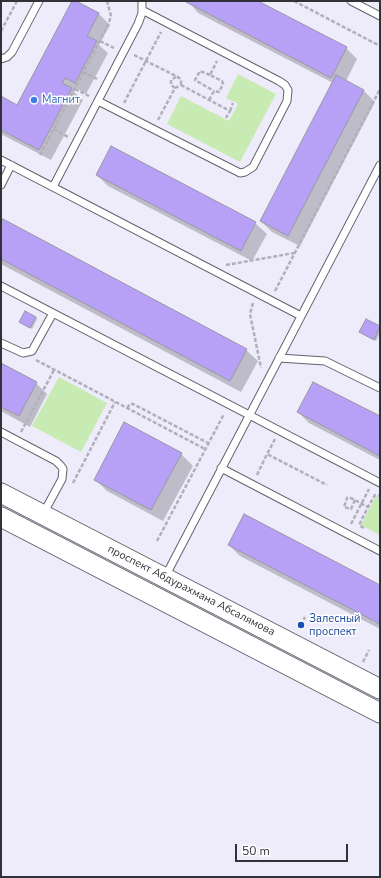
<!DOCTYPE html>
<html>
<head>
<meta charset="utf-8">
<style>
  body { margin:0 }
  #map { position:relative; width:381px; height:878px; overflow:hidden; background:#eeebfa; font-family:"Nunito Sans",sans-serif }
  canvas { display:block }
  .frame { position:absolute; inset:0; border:2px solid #323137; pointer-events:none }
  .scale { position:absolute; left:235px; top:844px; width:113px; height:18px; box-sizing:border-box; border:2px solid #323137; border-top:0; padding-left:5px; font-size:12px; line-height:14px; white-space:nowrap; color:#323137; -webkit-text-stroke:3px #fff; paint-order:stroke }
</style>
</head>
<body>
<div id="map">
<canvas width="381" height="878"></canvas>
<div class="frame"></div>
<div class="scale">50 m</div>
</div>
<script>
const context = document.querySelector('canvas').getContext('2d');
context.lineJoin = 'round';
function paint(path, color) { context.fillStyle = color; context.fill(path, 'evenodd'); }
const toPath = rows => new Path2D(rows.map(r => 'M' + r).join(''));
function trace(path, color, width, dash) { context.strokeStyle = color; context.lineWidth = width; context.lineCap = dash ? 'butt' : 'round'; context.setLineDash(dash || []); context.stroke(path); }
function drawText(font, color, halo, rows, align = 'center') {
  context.font = font + ' "Nunito Sans",sans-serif'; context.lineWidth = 3; context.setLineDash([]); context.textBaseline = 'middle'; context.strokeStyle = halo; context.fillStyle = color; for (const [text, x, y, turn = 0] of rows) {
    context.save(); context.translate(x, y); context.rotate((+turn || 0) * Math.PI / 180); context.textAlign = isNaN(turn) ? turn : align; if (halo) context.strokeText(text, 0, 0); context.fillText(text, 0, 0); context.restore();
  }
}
const green = toPath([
  [238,74,276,94,240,162,167,124,181,96,229,121,238,104,226,98],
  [59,377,107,403,81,452,32,426],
  [376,496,380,499,380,535,361,525]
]);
const shadow = toPath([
  [73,1,99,14,110,25,99,45,108,53,86,94,76,88,74,92,83,100,51,160,1,134,1,98,17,106],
  [188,1,255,1,346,48,357,59,346,81,364,91,375,102,300,246,272,232,261,221,333,83,198,13],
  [97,175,255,223,267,234,252,261,108,186],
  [1,226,246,350,258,361,241,392,1,264],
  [36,317,37,319,32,329,22,323],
  [366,320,380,327,380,333,376,341,360,332],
  [1,364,36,383,47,394,30,427,1,411],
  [298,412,380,418,380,460,309,423],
  [181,454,193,466,163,521,107,491,95,479],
  [229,545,380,586,380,629,240,556]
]);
const building = toPath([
  [72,1,76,1,99,13,87,36,97,41,75,83,65,78,62,83,72,88,39,150,1,130,1,96,17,105,72,1],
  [187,1,258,1,347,47,331,78,186,2,187,1],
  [336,75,364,90,288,236,260,221,336,75],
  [111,146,256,222,241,251,96,175,111,146],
  [3,219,247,349,230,381,1,259,1,224,3,219],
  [25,311,36,317,30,328,19,322,25,311],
  [366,319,380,326,374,340,359,332,366,319],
  [1,363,37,382,19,416,1,407,1,363],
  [313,382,380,416,380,456,297,412,313,382],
  [124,422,182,453,151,510,94,480,124,422],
  [244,514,380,585,380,624,228,545,244,514]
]);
const path = toPath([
  [294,1,380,46],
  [1,31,17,1],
  [100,41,114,48],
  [134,55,178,77,181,80,181,85],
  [83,72,97,79],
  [210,75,200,71,195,80,214,91],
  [181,85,230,111,226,118],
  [175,88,171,85,171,80,176,77],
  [75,89,89,96],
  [209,100,214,91,219,92,223,84,222,81,210,75,217,61],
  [124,103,161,32],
  [230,111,233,103],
  [158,120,175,88,181,85],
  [54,129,68,137],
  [40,155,108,25,111,16,107,1],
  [226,265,294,253],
  [275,291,380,89],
  [253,303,250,314,261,368],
  [36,360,205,449],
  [127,408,130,404,133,404,208,443],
  [21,432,54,370],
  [275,439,267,454,327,485],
  [257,475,267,454],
  [73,483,115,402],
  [355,500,351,509,344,507,347,498,349,497,355,500,362,504,368,507],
  [351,524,369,489],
  [364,528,360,526,360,523,368,507,375,495,380,496],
  [157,541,224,414],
  [301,625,305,617],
  [363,662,369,650]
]);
const lane = toPath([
  [351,1,380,16],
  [1,59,7,57,12,52,39,1],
  [98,101,240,173,245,172,253,167,287,101,288,90,285,85,279,81,142,10],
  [1,160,301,316],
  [1,185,11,165],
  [53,187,138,24,142,13,142,1],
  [1,286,380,483],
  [1,343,23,353,32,351,53,313],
  [279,358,325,361,380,388],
  [1,432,56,461,61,466,63,469,62,479,43,514],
  [221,468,380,551],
  [165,577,380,165]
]);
const secondary = toPath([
  [1,493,380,689],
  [1,517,380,713]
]);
const markers = [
  [34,100,4,"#3f7fe0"],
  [301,625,4,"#1a4fb4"]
];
const shopNames = [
  ["Магнит",42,100]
];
const streetNames = [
  ["проспект Абдурахмана Абсалямова",191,591,27]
];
const transitNames = [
  ["Залесный",309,619],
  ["проспект",309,632]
];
paint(green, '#c8ebb3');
paint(shadow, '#0003');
paint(building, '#b6a1f6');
trace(building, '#9996a3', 1);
trace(lane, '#65626e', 9);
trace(secondary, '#65626e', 21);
trace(path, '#b1afbb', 2.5, [4, 2]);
trace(lane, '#fff', 7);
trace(secondary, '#fff', 19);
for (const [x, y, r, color] of markers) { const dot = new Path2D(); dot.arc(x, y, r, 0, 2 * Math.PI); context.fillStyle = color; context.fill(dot); trace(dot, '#fff', 1.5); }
drawText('11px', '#366cbe', '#fff', shopNames, 'left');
drawText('11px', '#323137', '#fff', streetNames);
drawText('11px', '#164399', '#fff', transitNames, 'left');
</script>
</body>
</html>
